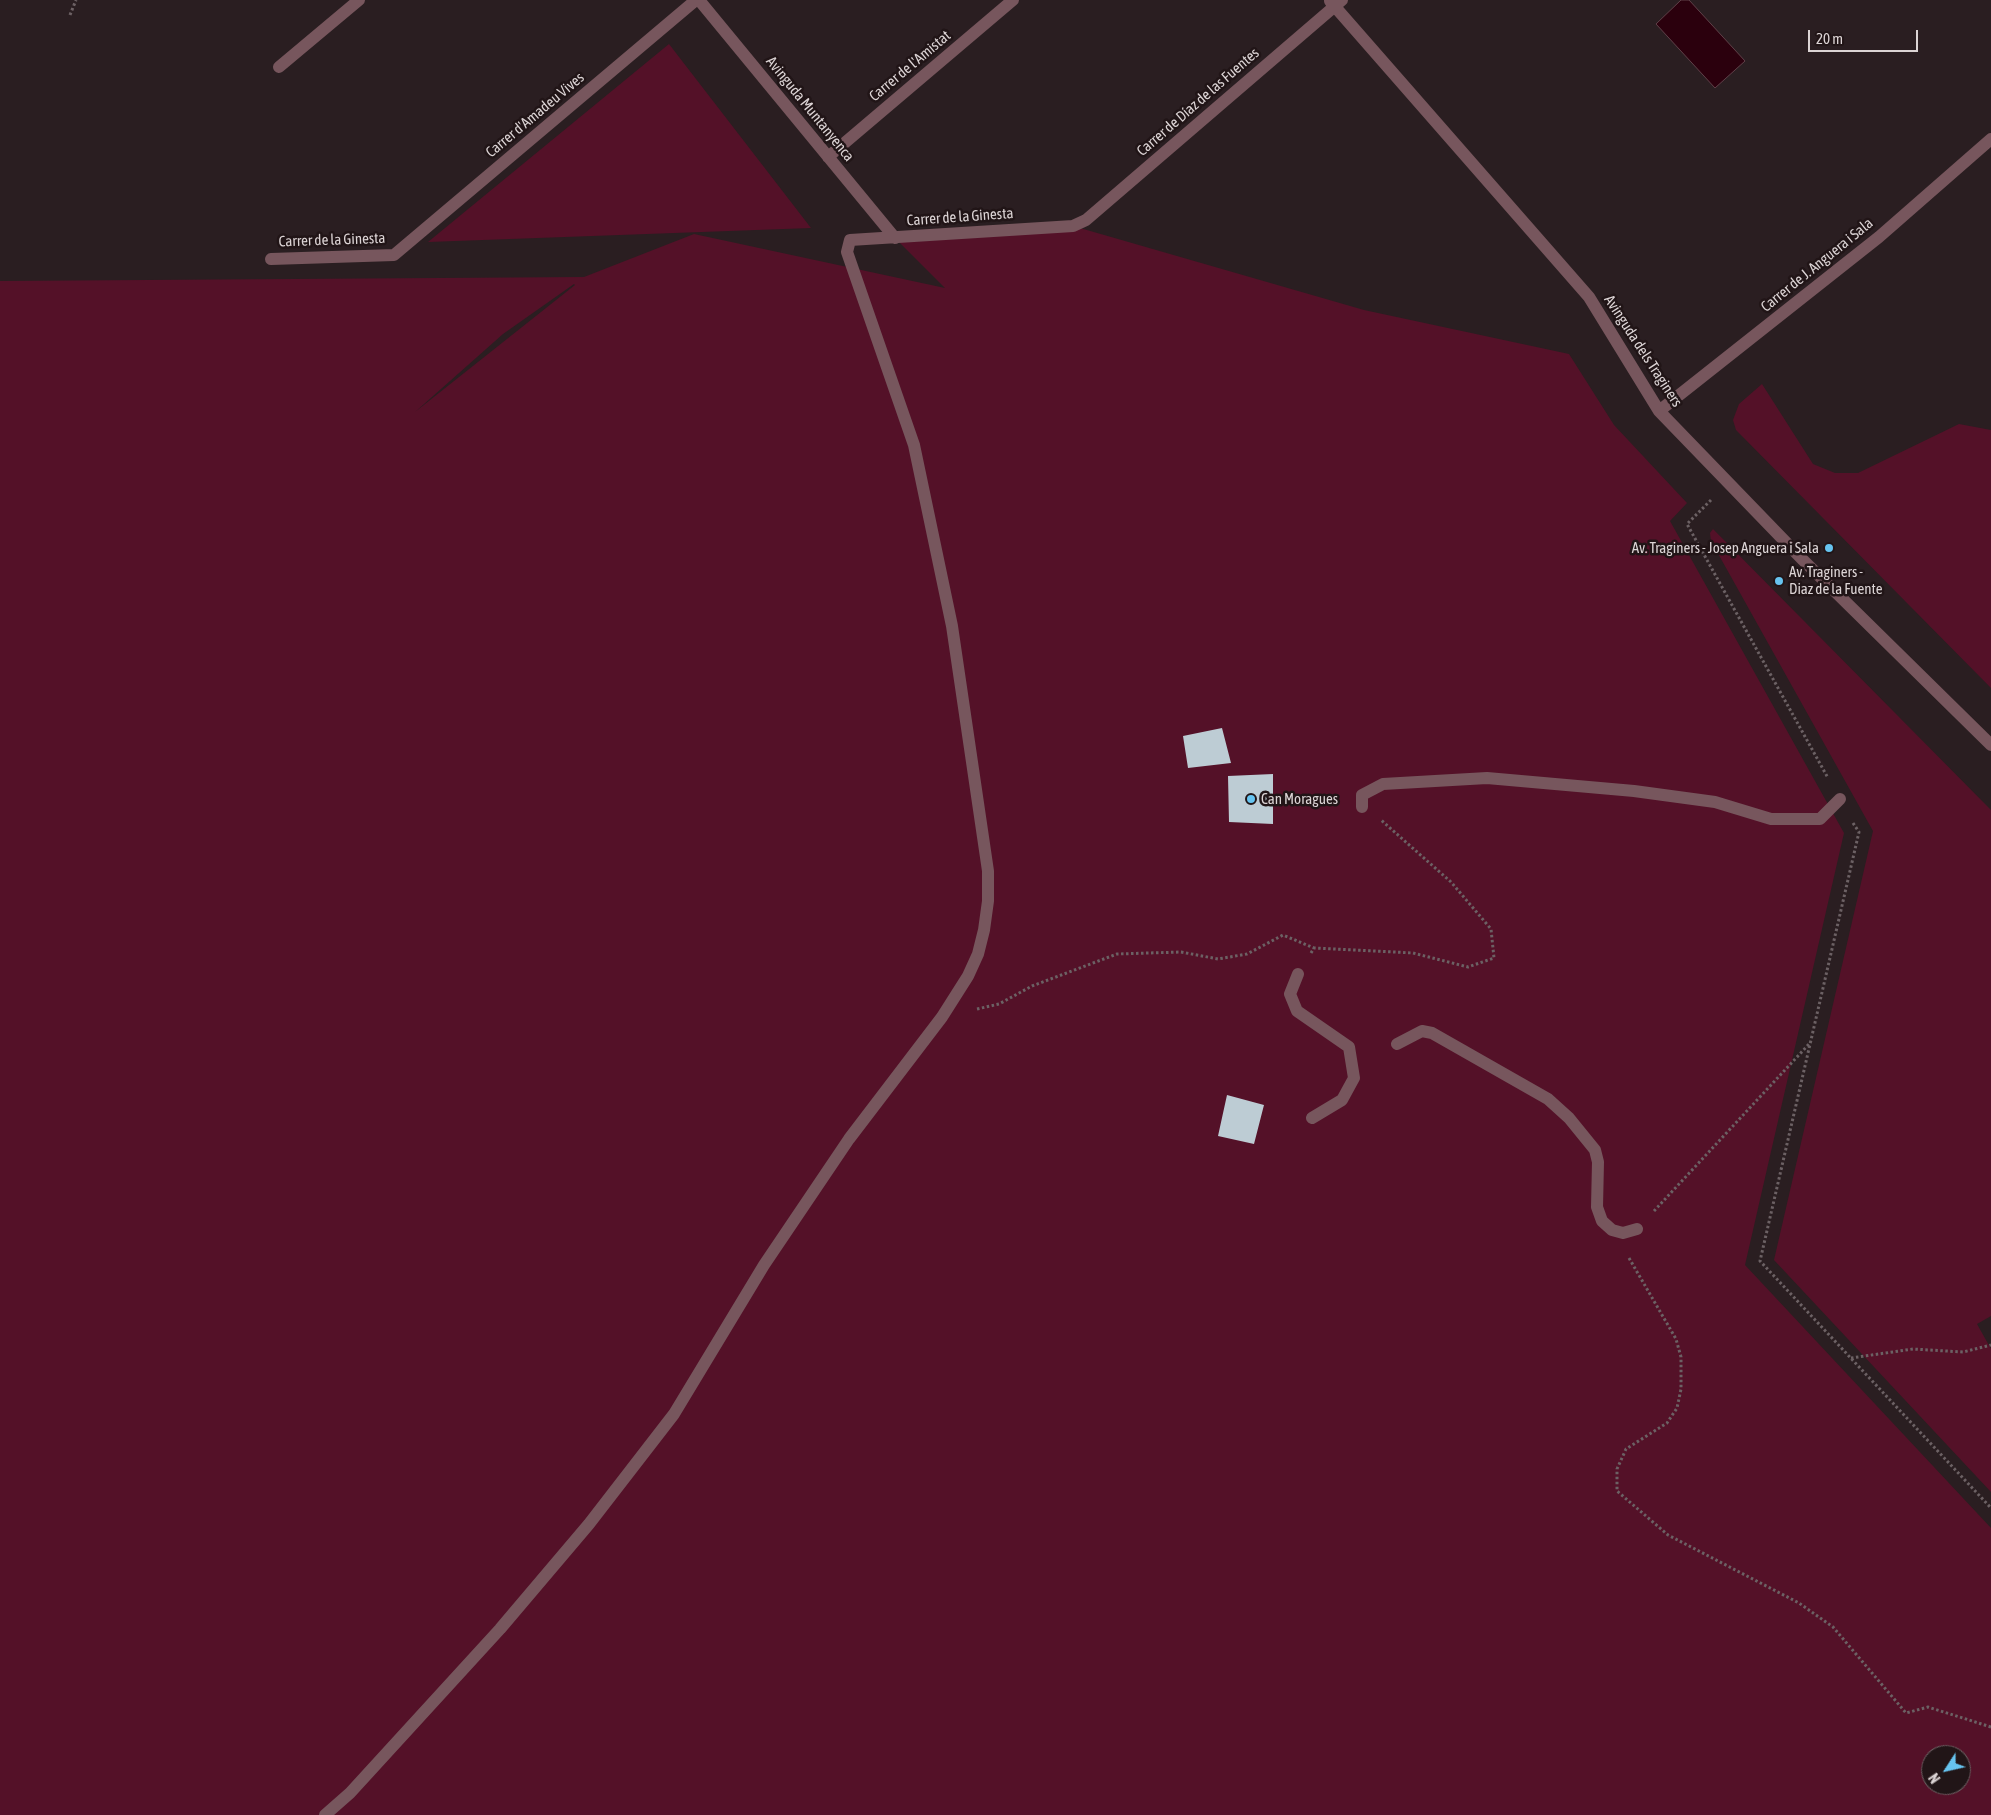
<!DOCTYPE html>
<html>
<head>
<meta charset="utf-8">
<style>
  body { margin:0 }
  #map { position:relative; width:1991px; height:1815px; overflow:hidden; background:#2a1e21; font-family:"Asap Condensed",sans-serif }
  canvas { display:block }
  .north { position:absolute; left:1921px; top:1745px; width:50px; height:50px; box-sizing:border-box; background:#211517; border:1px solid #6c6163; border-radius:50%; rotate:235deg; font-size:14px; font-weight:700; line-height:20px; text-align:center; color:#dcd4d5 }
  .north::after { content:''; display:block; margin:auto; width:18px; height:22px; background:#67c4f0; clip-path:polygon(50% 0,100% 100%,50% 72%,0 100%) }
  .scale { position:absolute; left:1808px; top:30px; width:110px; height:22px; box-sizing:border-box; border:2px solid #dcd4d5; border-top:0; padding-left:6px; font-size:15px; line-height:18px; white-space:nowrap; color:#dcd4d5; -webkit-text-stroke:4px #211517; paint-order:stroke }
</style>
</head>
<body>
<div id="map">
<canvas width="1991" height="1815"></canvas>
<div class="north">N</div>
<div class="scale">20 m</div>
</div>
<script>
const context = document.querySelector('canvas').getContext('2d');
context.lineJoin = 'round';
function paint(path, color) { context.fillStyle = color; context.fill(path, 'evenodd'); }
const toPath = rows => new Path2D(rows.map(r => 'M' + r).join(''));
function trace(path, color, width, dash) { context.strokeStyle = color; context.lineWidth = width; context.lineCap = dash ? 'butt' : 'round'; context.setLineDash(dash || []); context.stroke(path); }
function drawText(font, color, halo, rows, align = 'center') {
  context.font = font + ' "Asap Condensed",sans-serif'; context.lineWidth = 5; context.setLineDash([]); context.textBaseline = 'middle'; context.strokeStyle = halo; context.fillStyle = color; for (const [text, x, y, turn = 0] of rows) {
    context.save(); context.translate(x, y); context.rotate((+turn || 0) * Math.PI / 180); context.textAlign = isNaN(turn) ? turn : align; if (halo) context.strokeText(text, 0, 0); context.fillText(text, 0, 0); context.restore();
  }
}
const green = toPath([
  [669,44,811,228,428,242],
  [1073,226,1364,310,1569,354,1614,425,1687,503,1670,521,1844,833,1745,1265,1991,1528,1991,1815,0,1815,0,281,584,277,694,234,945,288,895,238],
  [574,284,575,285,415,412,503,334],
  [1931,1755,1961,1755,1961,1785,1931,1785],
  [1762,384,1813,464,1835,473,1858,473,1959,424,1991,430,1991,688,1736,430,1733,420,1739,404],
  [1713,529,1991,810,1991,1316,1977,1324,1991,1349,1991,1492,1774,1260,1873,831,1711,541,1710,533]
]);
const water = toPath([
  [1681,0,1689,0,1745,61,1715,88,1656,24,1681,0]
]);
const building = toPath([
  [1222,728,1231,763,1188,768,1183,736],
  [1273,774,1273,824,1229,822,1228,776],
  [1227,1095,1264,1105,1254,1144,1218,1136]
]);
const path = toPath([
  [70,15,76,0],
  [1711,500,1687,524,1828,778],
  [1853,823,1859,832,1760,1261,1991,1508],
  [1311,953,1314,948,1413,953,1468,967,1494,958,1491,929,1451,882,1381,820],
  [977,1009,999,1004,1032,986,1117,954,1181,952,1218,959,1247,954,1283,935,1314,948],
  [1654,1211,1810,1043],
  [1629,1258,1676,1339,1681,1357,1681,1389,1677,1408,1667,1423,1626,1449,1617,1469,1617,1491,1668,1535,1799,1603,1833,1627,1906,1713,1928,1707,1991,1727],
  [1851,1358,1913,1349,1963,1352,1991,1345]
]);
const minor = toPath([
  [699,0,895,238],
  [1330,1,1589,297,1659,411,1803,560,1991,745],
  [279,67,359,0],
  [828,157,1013,0],
  [271,259,394,255,696,0],
  [1659,411,1879,237,1991,139],
  [1362,807,1362,795,1383,784,1487,778,1634,791,1715,802,1771,819,1820,819,1840,799],
  [1298,974,1290,994,1297,1011,1349,1047,1354,1078,1342,1100,1312,1118],
  [1397,1044,1422,1031,1432,1033,1548,1099,1569,1118,1595,1150,1598,1162,1597,1207,1602,1221,1612,1230,1623,1233,1637,1229],
  [325,1815,350,1793,500,1629,589,1524,674,1414,764,1265,849,1139,942,1017,968,976,978,954,984,930,988,901,988,871,952,626,914,445,847,252,850,240,1073,226,1086,220,1342,0]
]);
const markers = [
  [1829,548,5,"#67c4f0"],
  [1779,581,5,"#67c4f0"],
  [1251,799,5,"#67c4f0"]
];
const streetNames = [
  ["Carrer de l'Amistat",910,66,-40],
  ["Carrer de Díaz de las Fuentes",1198,102,-41],
  ["Avinguda Muntanyenca",810,109,51],
  ["Carrer d'Amadeu Vives",535,115,-40],
  ["Carrer de la Ginesta",960,217,-4],
  ["Carrer de la Ginesta",332,240,-2],
  ["Carrer de J. Anguera i Sala",1817,265,-39],
  ["Avinguda dels Traginers",1643,351,57]
];
const poiNames = [
  ["Av. Traginers - Josep Anguera i Sala",1819,548,"right"],
  ["Av. Traginers -",1789,572],
  ["Diaz de la Fuente",1789,589],
  ["Can Moragues",1261,799]
];
paint(green, '#541128');
paint(water, '#2b000d');
trace(water, '#604049', 1);
paint(building, '#bdccd4');
trace(path, '#6c6164', 3, [2.5, 2.5]);
trace(minor, '#77565d', 12);
for (const [x, y, r, color] of markers) { const dot = new Path2D(); dot.arc(x, y, r, 0, 2 * Math.PI); context.fillStyle = color; context.fill(dot); trace(dot, '#211517', 2); }
drawText('15px', '#dcd4d5', '#211517', streetNames);
drawText('15px', '#dcd4d5', '#211517', poiNames, 'left');
</script>
</body>
</html>
